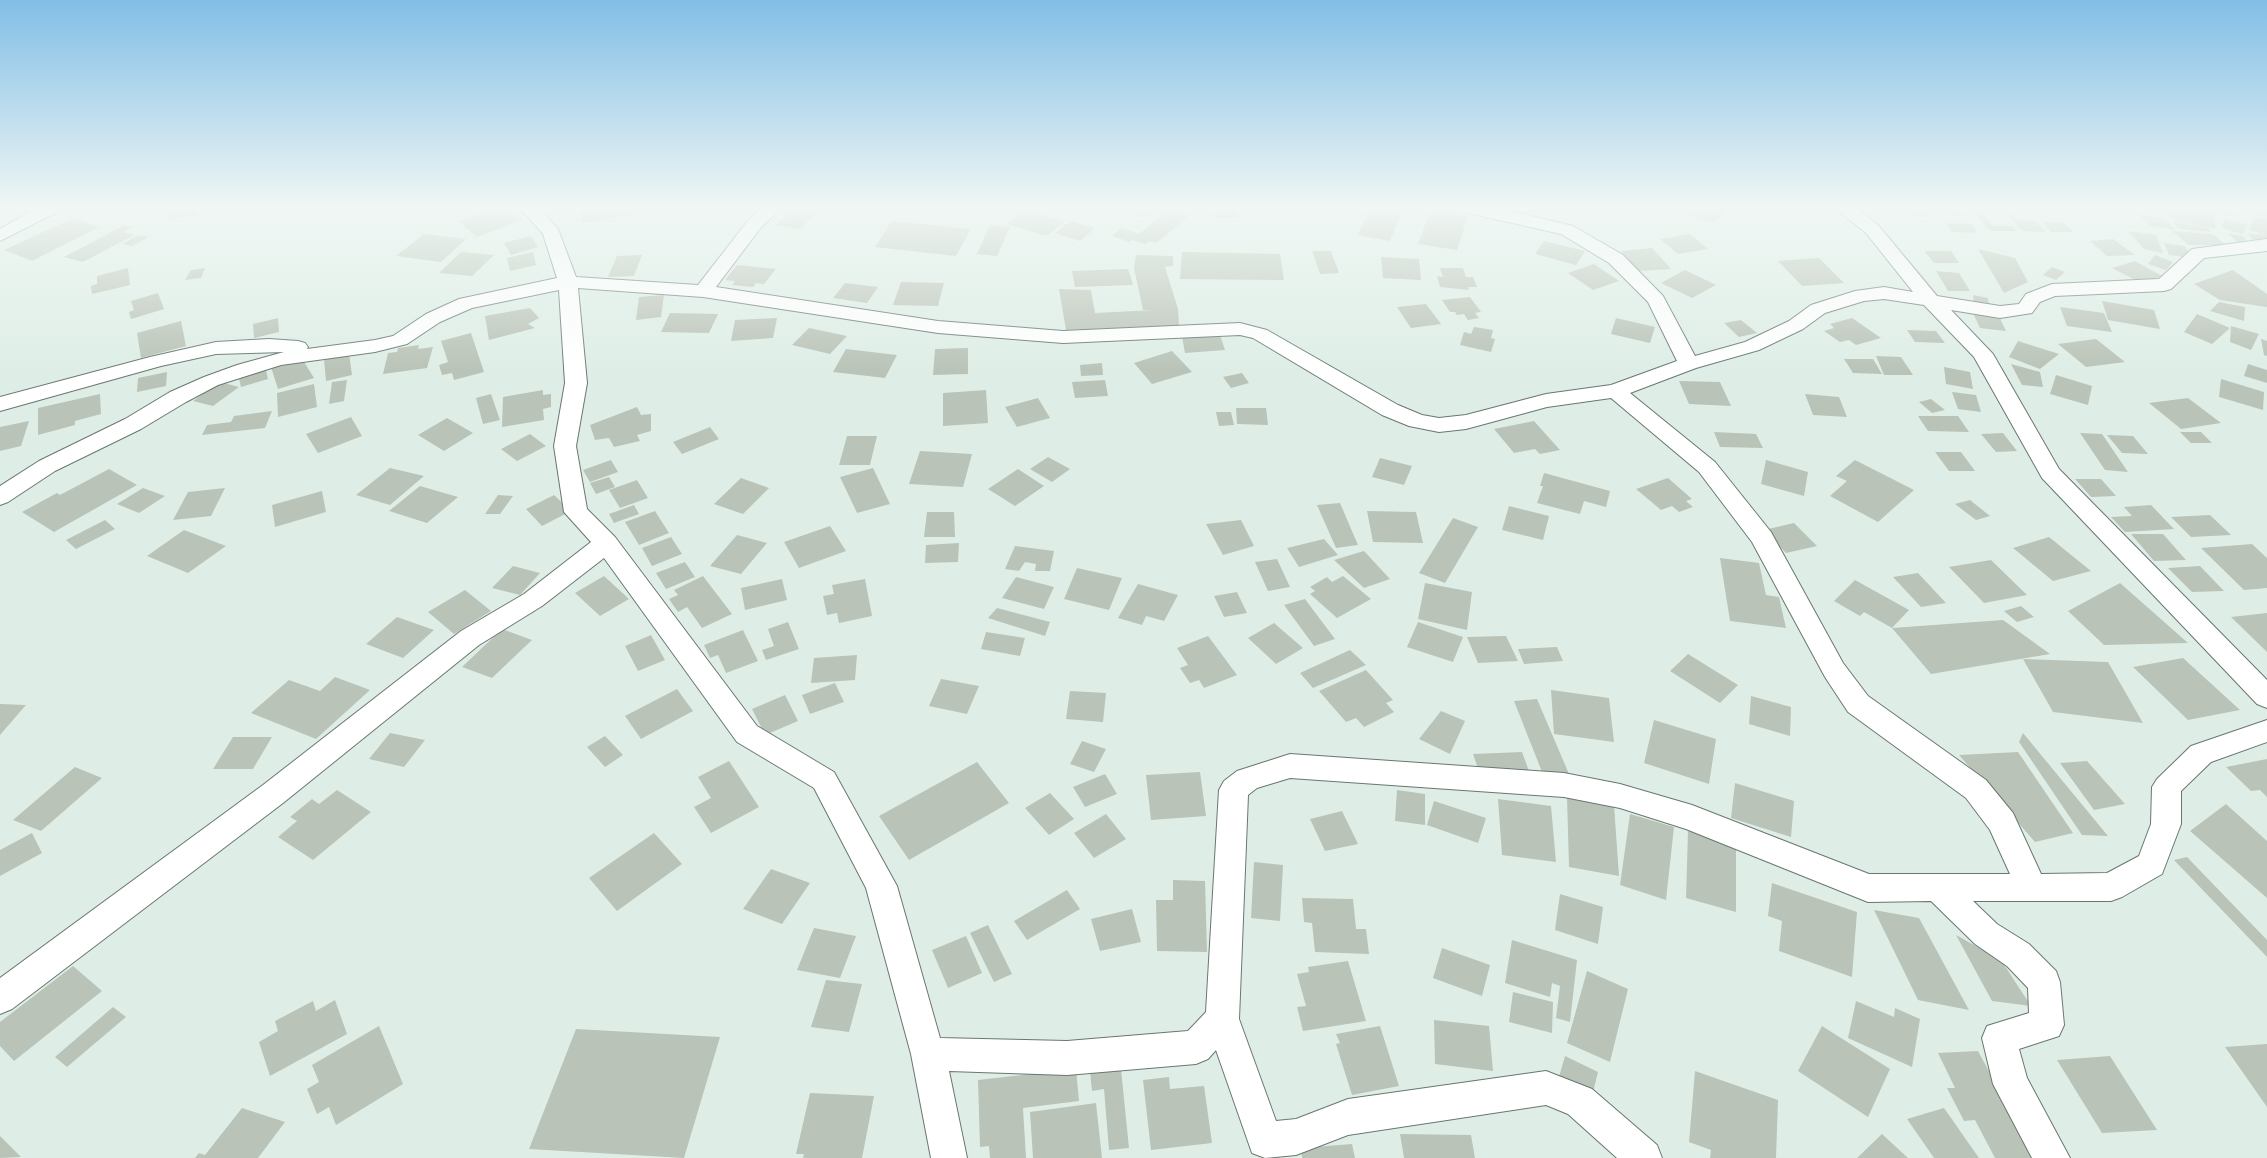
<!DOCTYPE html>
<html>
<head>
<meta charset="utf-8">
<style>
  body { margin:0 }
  canvas { display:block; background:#deeee6 }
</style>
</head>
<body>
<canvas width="2267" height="1158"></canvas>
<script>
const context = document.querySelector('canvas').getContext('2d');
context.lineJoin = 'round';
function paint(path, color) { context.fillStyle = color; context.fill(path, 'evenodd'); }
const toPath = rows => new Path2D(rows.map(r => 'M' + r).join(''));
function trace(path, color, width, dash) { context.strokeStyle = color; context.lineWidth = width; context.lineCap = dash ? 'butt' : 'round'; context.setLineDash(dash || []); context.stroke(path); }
const building = toPath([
  [166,208,195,208,197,215,170,219],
  [494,208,507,208,522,220,477,237,458,221],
  [580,208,664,208,664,209,582,223],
  [793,208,805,208,819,211,800,229,776,225],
  [1031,208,1028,210,1065,222,1046,236,1007,224,1021,213,1008,208],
  [1114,208,1156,208,1144,218],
  [1370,208,1403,210,1390,241,1358,235],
  [1597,208,1622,208,1622,209,1606,214],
  [1684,208,1731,208,1713,223,1680,211],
  [1892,208,1927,209,1926,218,1892,209],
  [1939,208,1956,208,1965,216,1942,212],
  [1970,208,1978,208,1993,226,2012,226,2017,231,1990,231],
  [2169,208,2199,208,2213,213,2216,229,2175,221,2165,211],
  [2207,208,2226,208,2239,214,2221,215],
  [2260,208,2267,208,2267,217,2253,213],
  [1213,209,1237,209,1239,218,1214,218],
  [1169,210,1189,216,1156,243,1149,241,1145,244,1132,240,1129,242,1112,236,1122,228,1139,234],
  [1431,210,1468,216,1457,250,1418,244],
  [2008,214,2021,220,2036,221,2045,232,2022,231],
  [2137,214,2166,219,2175,230,2150,226],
  [74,218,99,227,32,261,4,250],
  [2224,218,2248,225,2243,234,2222,228],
  [2253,218,2267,219,2267,235,2249,230],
  [892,221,971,229,956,256,875,247],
  [1071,221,1095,228,1080,241,1055,233],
  [2042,222,2063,222,2073,232,2051,232],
  [2172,222,2208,228,2211,232,2181,229],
  [1946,223,1972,224,1978,233,1952,232],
  [125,225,133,227,123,232,134,235,83,262,64,257],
  [990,225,1010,227,997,256,977,254],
  [2128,231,2156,235,2163,253,2144,249],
  [2172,231,2213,234,2226,245,2189,245],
  [2228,233,2243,236,2251,246,2240,245],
  [2248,233,2267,235,2267,244,2255,244],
  [424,234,466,239,441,262,396,256],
  [1690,234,1708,249,1678,254,1660,239],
  [139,235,149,237,132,246,122,244],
  [531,236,538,247,511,255,504,243],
  [2113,239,2135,255,2107,256,2090,241],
  [1544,241,1585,251,1576,265,1535,254],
  [2164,243,2185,246,2191,258,2169,255],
  [1652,248,1671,269,1639,271,1621,251],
  [1978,249,2015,258,2028,282,2004,293],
  [1312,251,1331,251,1339,273,1320,274],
  [1924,251,1951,251,1959,263,1934,263],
  [461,252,494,255,472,276,439,273],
  [533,252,536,265,510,271,507,258],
  [1182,252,1280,254,1284,280,1180,279],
  [642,255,634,276,608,277,617,256],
  [1136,255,1173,256,1173,266,1165,267,1178,309,1179,326,1066,330,1059,289,1091,290,1095,313,1155,310,1143,310,1134,268],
  [2155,255,2173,262,2166,270,2148,264],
  [1381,257,1419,259,1421,280,1383,278],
  [1819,258,1844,283,1802,286,1778,261],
  [2135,261,2162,276,2143,284,2112,268],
  [1594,264,1619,281,1593,290,1568,273],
  [737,265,776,269,764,284,756,283,753,287,732,285,735,281,725,280],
  [2052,267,2065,272,2056,280,2043,275],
  [128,268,130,285,92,294,91,286,97,284,97,276],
  [205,268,201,278,185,280,191,270],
  [1440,268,1463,268,1466,277,1473,277,1477,287,1468,287,1469,290,1440,287,1437,276,1443,277],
  [1128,269,1133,285,1075,287,1072,271],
  [1685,270,1716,285,1692,298,1661,283],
  [2233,270,2267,294,2267,307,2220,300,2194,284],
  [1936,271,1959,273,1970,291,1948,291],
  [901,282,944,283,938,306,893,305],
  [845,283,878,287,867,303,833,298],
  [158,293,164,309,131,319,129,312,134,310,131,301],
  [664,295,661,317,636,320,639,297],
  [1973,295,1988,298,1989,306,1974,303],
  [1470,297,1481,312,1475,313,1479,318,1468,320,1464,314,1457,315,1455,312,1450,312,1442,300],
  [2102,301,2154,310,2160,329,2108,320],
  [2219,302,2245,307,2244,321,2210,311],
  [1426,304,1441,324,1411,328,1397,307],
  [2060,307,2104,313,2112,332,2067,326],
  [530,308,539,318,528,324,535,328,489,340,485,316],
  [670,313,718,314,709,333,661,332],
  [1973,313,1999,316,2006,331,1980,328],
  [2197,314,2230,328,2212,344,2184,332],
  [278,318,279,332,254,338,253,324],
  [777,318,773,338,731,341,735,320],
  [1616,318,1655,327,1650,343,1611,334],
  [1852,318,1881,338,1856,345,1849,340,1840,342,1824,331,1834,328,1830,324],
  [1741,320,1757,333,1739,337,1724,323],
  [181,321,186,346,141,358,137,333],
  [2231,326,2259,334,2251,350,2230,342],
  [1474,327,1493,330,1491,338,1495,339,1491,352,1460,345,1464,332,1471,334],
  [809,328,847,336,830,354,792,345],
  [1907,330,1936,331,1945,343,1915,342],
  [471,333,484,372,454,380,452,373,442,375,439,365,448,362,441,341],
  [1220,335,1225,350,1185,353,1182,337],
  [2096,339,2125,362,2086,367,2058,344],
  [2261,339,2267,341,2267,356,2264,355],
  [2018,341,2059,354,2040,369,2009,357],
  [419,345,418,349,433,347,427,368,383,374,388,353,397,352,398,348],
  [968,348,968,374,933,375,935,349],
  [846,349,897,355,885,378,833,372],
  [1172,351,1192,372,1152,384,1134,363],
  [349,353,352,375,326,381,324,359],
  [1876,356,1901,357,1913,375,1884,375],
  [301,357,314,378,278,389,271,367],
  [1844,359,1873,359,1882,374,1853,373],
  [1102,363,1103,375,1081,376,1080,365],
  [2011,364,2040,372,2043,387,2022,385],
  [2248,364,2267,370,2267,383,2244,376],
  [265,366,268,379,241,387,238,374],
  [1944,367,1970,372,1973,389,1946,384],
  [167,372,166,386,137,392,138,378],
  [1242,373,1249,383,1231,388,1223,377],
  [2056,375,2092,386,2088,405,2050,394],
  [2221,379,2264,392,2263,410,2219,397],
  [347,380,344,401,329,404,332,382],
  [1105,380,1108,396,1075,398,1072,382],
  [1679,381,1720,382,1731,406,1689,404],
  [220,382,239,387,213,406,193,401],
  [314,384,317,407,278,417,277,393],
  [543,390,543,395,551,394,551,407,543,409,544,420,502,427,503,397],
  [986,390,988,423,943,426,943,393],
  [1952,392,1976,395,1981,412,1958,409],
  [100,394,101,414,75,421,75,425,38,435,38,408],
  [491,394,500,420,483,424,476,398],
  [1805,394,1839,397,1847,417,1813,415],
  [1038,398,1050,418,1017,427,1005,407],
  [2188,398,2221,423,2181,429,2149,403],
  [1931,399,1945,410,1932,413,1919,402],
  [637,407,641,415,651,414,651,431,637,435,640,441,614,447,609,438,595,440,590,425],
  [1236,408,1266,408,1268,425,1237,424],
  [272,411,265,428,202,435,207,425,231,422,234,416],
  [1216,412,1231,412,1234,425,1219,426],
  [1918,416,1958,416,1969,432,1928,431],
  [351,417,362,436,318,453,306,434],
  [447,418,473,433,444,451,418,435],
  [29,421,21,446,0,451,0,427],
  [1534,421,1560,450,1540,454,1535,449,1514,453,1494,429],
  [710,427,719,439,682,454,673,442],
  [1714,432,1756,434,1763,448,1720,447],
  [2180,432,2201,432,2212,443,2191,443],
  [2003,433,2017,451,1996,452,1981,434],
  [2080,433,2102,434,2128,472,2105,470],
  [530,434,546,446,517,461,501,449],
  [2107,435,2133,436,2148,454,2122,453],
  [847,436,877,436,870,465,839,465],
  [920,451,972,454,963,487,909,484],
  [1935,452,1961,452,1975,471,1949,471],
  [1048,457,1070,469,1052,482,1030,469],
  [1380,458,1412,466,1404,485,1372,477],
  [611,460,618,472,590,482,583,470],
  [1766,460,1808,472,1804,496,1761,484],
  [1855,460,1914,490,1878,522,1830,496,1847,481,1836,476],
  [390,468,424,476,390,505,356,495],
  [873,468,890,504,857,513,840,477],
  [109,469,137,485,54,532,22,512,57,493,60,495],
  [1018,469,1044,486,1015,506,988,489],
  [1544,473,1610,491,1606,507,1584,501,1580,514,1537,503,1543,486,1540,486],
  [609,477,615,487,596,494,590,483],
  [741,478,769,488,743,514,714,504],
  [1668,478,1692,499,1686,501,1693,507,1679,512,1672,506,1661,510,1636,489],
  [2075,479,2101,479,2116,496,2091,497],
  [637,480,648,498,620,508,609,490],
  [420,486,458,497,427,523,389,511],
  [143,488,165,496,139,513,117,504],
  [225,488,211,516,173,520,188,492],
  [322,491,326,512,275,527,272,505],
  [498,495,513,496,500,514,485,514],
  [554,495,571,511,542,526,526,509],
  [1970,500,1990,516,1976,520,1955,504],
  [1340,503,1358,545,1336,548,1317,505],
  [634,505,639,514,614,523,609,514],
  [2151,505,2174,529,2125,532,2111,517,2132,516,2124,507],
  [1509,506,1549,516,1543,540,1502,530],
  [655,511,669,533,639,545,625,522],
  [1367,511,1416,512,1423,543,1373,542],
  [927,512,954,512,955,537,924,537],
  [2210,515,2231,535,2191,537,2171,517],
  [1453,518,1478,527,1445,583,1419,573],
  [105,520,115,529,76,549,66,540],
  [1241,520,1254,546,1223,555,1206,524],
  [1794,523,1817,546,1786,553,1764,530],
  [830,526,846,551,799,568,784,542],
  [184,530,226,546,188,573,147,556],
  [2131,534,2163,534,2186,560,2154,561],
  [737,535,767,543,741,574,710,566],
  [671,537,682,554,652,566,642,548],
  [2049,537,2091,571,2053,581,2013,548],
  [1324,539,1338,555,1299,567,1287,548],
  [959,543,958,562,925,563,926,545],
  [2252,544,2267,558,2267,588,2244,590,2201,548],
  [1015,546,1054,551,1050,571,1035,571,1036,564,1025,562,1019,571,1005,569],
  [1364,551,1390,579,1364,588,1334,560],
  [1720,558,1759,563,1766,595,1779,597,1786,628,1730,621],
  [1277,559,1290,587,1268,591,1255,562],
  [1991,560,2027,595,1984,603,1949,567],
  [685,562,695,577,666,589,656,573],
  [513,566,540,573,520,595,492,588],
  [2200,566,2224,591,2192,592,2168,568],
  [1077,568,1122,578,1109,610,1064,599],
  [1918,573,1946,603,1921,607,1893,577],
  [604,576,629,599,600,616,575,593],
  [703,576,732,614,702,628,687,607,678,612,669,599,678,595,674,590],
  [1343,576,1371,599,1337,618,1310,594,1315,591,1310,587,1327,577,1332,582],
  [1016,577,1054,587,1044,609,1002,598],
  [782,579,787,600,745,610,741,588],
  [865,579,872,616,839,623,837,613,827,615,823,596,834,594,832,585],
  [1855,580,1909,610,1892,628,1864,612,1860,616,1834,601],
  [1425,583,1472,592,1467,630,1418,619],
  [2120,583,2188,643,2104,645,2068,611],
  [1138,584,1178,595,1164,621,1146,616,1142,625,1118,618],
  [465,590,491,611,454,634,428,612],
  [1237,592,1247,613,1224,617,1214,596],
  [1305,599,1335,639,1314,646,1284,605],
  [2021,606,2034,617,2017,622,2004,611],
  [997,608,1050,622,1045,636,988,618],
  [2267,613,2267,652,2231,617],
  [397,617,434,630,403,658,366,644],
  [2003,620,2050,654,1931,674,1892,628],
  [788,622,799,649,766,660,762,650,774,646,768,629],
  [1418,622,1463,637,1453,662,1407,647],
  [1274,623,1303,648,1276,664,1248,638],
  [502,629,532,640,492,678,462,667],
  [743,630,758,661,726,673,718,655,710,658,704,645],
  [986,632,1025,638,1020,656,981,649],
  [651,635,665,660,638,671,625,646],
  [1208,636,1237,675,1204,688,1199,680,1190,683,1180,668,1188,665,1177,648],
  [1506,636,1518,661,1478,663,1467,637],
  [1557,647,1563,661,1524,664,1518,649],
  [1350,650,1366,665,1313,688,1300,673],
  [1688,654,1738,685,1720,703,1670,671],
  [857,655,855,680,811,683,814,658],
  [2183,658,2240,710,2188,720,2133,667],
  [2023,659,2108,662,2143,723,2053,712],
  [1366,670,1393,700,1386,703,1394,712,1364,727,1356,718,1346,722,1319,691],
  [335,677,370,690,316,739,251,713,289,680,320,691],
  [941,679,979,686,967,714,929,706],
  [835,683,844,702,810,714,802,695],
  [677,689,693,711,641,739,625,716],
  [1551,690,1609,698,1614,742,1554,734],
  [1070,691,1106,693,1103,722,1066,719],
  [785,695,798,721,765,735,752,709],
  [1751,696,1791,707,1790,736,1749,724],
  [1537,699,1569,774,1544,777,1514,701],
  [0,704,26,705,0,735],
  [1441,711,1465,721,1450,754,1419,739],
  [1654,720,1716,739,1709,784,1644,763],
  [390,733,425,740,404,767,369,759],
  [2023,733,2108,836,2082,835,2019,742],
  [605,736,623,755,605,767,587,747],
  [233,737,272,737,253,769,213,769],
  [1082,741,1106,749,1094,772,1070,764],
  [1522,752,1529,771,1480,774,1473,754],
  [2018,752,2073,833,2035,842,1959,755],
  [2267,759,2267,797,2260,790,2251,791,2226,767],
  [729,761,759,807,711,833,694,807,711,798,698,777],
  [2087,761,2125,804,2094,810,2060,763],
  [977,762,1009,803,909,860,879,816],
  [75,767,102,778,41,831,13,820],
  [1200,772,1206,816,1151,820,1146,775],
  [1105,774,1117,794,1085,807,1073,787],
  [1735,783,1794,801,1791,837,1731,818],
  [337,790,371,812,313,860,278,837,297,821,290,817,312,799,319,804],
  [1397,790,1425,794,1425,825,1395,821],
  [1050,793,1074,819,1049,835,1025,808],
  [1567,797,1614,805,1619,876,1569,867],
  [1498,799,1551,806,1556,862,1502,855],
  [1434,801,1486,818,1478,843,1427,825],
  [2226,804,2267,841,2267,898,2190,831],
  [1342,811,1358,844,1325,851,1310,819],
  [1106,814,1126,839,1094,858,1074,833],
  [1630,814,1674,827,1666,900,1620,885],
  [1688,831,1736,843,1736,912,1686,898],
  [32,833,42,853,0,876,0,850],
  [654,833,682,864,617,911,589,878],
  [2187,857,2267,940,2267,957,2174,860],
  [1254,862,1283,865,1280,921,1251,918],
  [771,869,810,883,782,924,743,909],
  [1173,880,1205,881,1207,952,1157,951,1156,900,1173,900],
  [1772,883,1857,912,1852,977,1779,951,1782,921,1768,916],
  [1067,890,1080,909,1027,940,1014,921],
  [1560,894,1603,907,1598,944,1555,930],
  [1302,898,1353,899,1356,929,1366,929,1369,954,1315,952,1312,923,1304,922],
  [1132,909,1141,942,1100,951,1091,919],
  [1874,910,1919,918,1969,1010,1918,1000],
  [988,925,1012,974,994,982,970,933],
  [814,928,856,936,840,978,797,970],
  [1956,935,2001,960,2031,1006,1992,1001],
  [966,936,982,973,948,988,932,950],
  [1512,940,1577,960,1570,1022,1556,1018,1560,986,1552,983,1550,997,1505,983],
  [1442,948,1490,965,1482,996,1433,978],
  [1348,961,1366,1021,1303,1031,1297,1007,1306,1006,1297,974,1309,972,1308,967],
  [73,966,102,991,14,1061,0,1046,0,1022],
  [1587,971,1628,989,1610,1062,1567,1043],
  [826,980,862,984,849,1032,811,1027],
  [1513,992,1553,1002,1552,1033,1509,1022],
  [335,1000,347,1034,270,1076,259,1042,278,1031,275,1021,313,1001,316,1011],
  [1856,1001,1894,1017,1895,1008,1920,1019,1912,1067,1848,1038],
  [113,1007,126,1017,67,1067,55,1057],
  [1434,1020,1489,1026,1493,1071,1435,1064],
  [379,1026,403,1084,336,1125,329,1107,317,1114,307,1089,319,1082,312,1065],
  [1380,1026,1399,1086,1352,1095,1336,1044,1340,1043,1336,1034],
  [1822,1026,1890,1069,1868,1117,1798,1071],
  [576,1029,720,1037,684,1158,529,1149],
  [2267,1044,2267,1107,2225,1047],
  [1978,1051,2036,1158,1995,1158,1975,1120,1964,1121,1947,1088,1955,1088,1938,1053],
  [1565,1056,1598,1072,1593,1092,1559,1077],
  [2110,1056,2157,1130,2102,1133,2057,1060],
  [1076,1069,1079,1101,1023,1108,1026,1158,990,1158,989,1146,980,1147,978,1080],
  [1121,1069,1129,1148,1109,1150,1104,1089,1092,1091,1090,1071],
  [1695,1071,1778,1100,1776,1158,1710,1158,1711,1150,1689,1142],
  [1169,1077,1170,1089,1204,1086,1212,1143,1151,1150,1143,1080],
  [810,1093,874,1096,862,1158,803,1158,804,1154,796,1154],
  [1096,1103,1102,1158,1033,1158,1030,1112],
  [242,1108,285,1122,258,1158,195,1158,199,1153,205,1155],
  [1944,1108,1979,1158,1934,1158,1907,1119],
  [1400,1134,1471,1135,1475,1158,1404,1158],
  [1882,1134,1908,1158,1857,1158],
  [0,1136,21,1157,0,1158],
  [1352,1144,1355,1158,1302,1158,1301,1148]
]);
const street = toPath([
  [37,208,60,208,57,212,0,241,0,229,37,208],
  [520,208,539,208,558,229,576,277,698,285,750,218,762,208,782,208,762,226,716,287,938,321,1063,331,1240,323,1267,330,1398,405,1422,415,1439,418,1466,415,1546,394,1611,385,1677,361,1648,302,1609,263,1561,234,1464,212,1461,208,1498,208,1573,226,1623,255,1663,296,1695,356,1745,342,1789,321,1811,305,1855,291,1884,287,1913,292,1866,233,1835,208,1856,208,1878,225,1937,296,2000,306,2019,304,2026,294,2052,284,2159,279,2192,249,2267,239,2267,251,2204,258,2171,289,2164,291,2055,296,2040,302,2032,313,2000,318,1951,310,1993,354,2059,469,2267,680,2267,708,2257,704,2042,478,1974,357,1924,305,1884,299,1864,301,1825,313,1803,329,1759,350,1696,368,1630,393,1715,462,1771,532,1843,663,1868,696,1986,780,2013,813,2041,874,2107,873,2139,856,2151,824,2152,787,2157,779,2191,746,2267,720,2267,742,2211,762,2181,791,2181,824,2162,874,2122,897,2111,901,1973,901,1997,924,2029,944,2056,971,2060,982,2064,1025,2059,1036,2019,1049,2027,1078,2070,1158,2032,1158,1993,1084,1982,1038,1987,1026,2029,1013,2028,988,2007,966,1975,944,1931,901,1868,902,1686,829,1620,808,1564,797,1290,778,1257,788,1248,795,1239,1019,1276,1121,1296,1119,1348,1099,1546,1071,1592,1089,1657,1145,1662,1158,1617,1158,1568,1114,1546,1105,1348,1135,1296,1155,1265,1158,1252,1153,1216,1050,1208,1059,1196,1064,1067,1075,949,1071,967,1158,931,1158,911,1054,866,888,814,788,737,742,604,558,542,606,479,645,283,803,12,1009,0,1014,0,978,263,785,461,631,524,594,591,542,564,512,554,446,565,383,559,290,472,308,440,322,407,344,375,352,281,365,218,385,186,402,141,429,55,471,8,502,0,505,0,486,39,461,125,419,170,392,204,377,237,365,284,352,216,354,161,366,0,411,0,397,150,357,216,342,269,339,298,341,305,343,308,347,307,349,375,340,393,336,426,314,459,299,557,278,543,234,520,208],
  [578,288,703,297,938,333,1063,343,1240,335,1253,338,1382,415,1409,426,1439,432,1466,429,1547,407,1611,398,1699,472,1752,542,1825,677,1848,712,1966,798,1990,830,2010,874,1869,874,1692,805,1620,784,1564,773,1290,754,1237,771,1224,781,1219,790,1206,1012,1188,1031,1067,1041,940,1038,897,886,834,772,757,726,615,537,587,509,576,446,587,383,578,288]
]);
paint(building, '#bac3b7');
trace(street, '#697770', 2);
paint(street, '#fff');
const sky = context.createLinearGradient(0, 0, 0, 371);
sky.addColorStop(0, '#82bee6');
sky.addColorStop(0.56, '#f0f7f4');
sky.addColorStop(1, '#f0f7f400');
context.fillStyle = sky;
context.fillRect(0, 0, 2267, 371);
</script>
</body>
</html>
